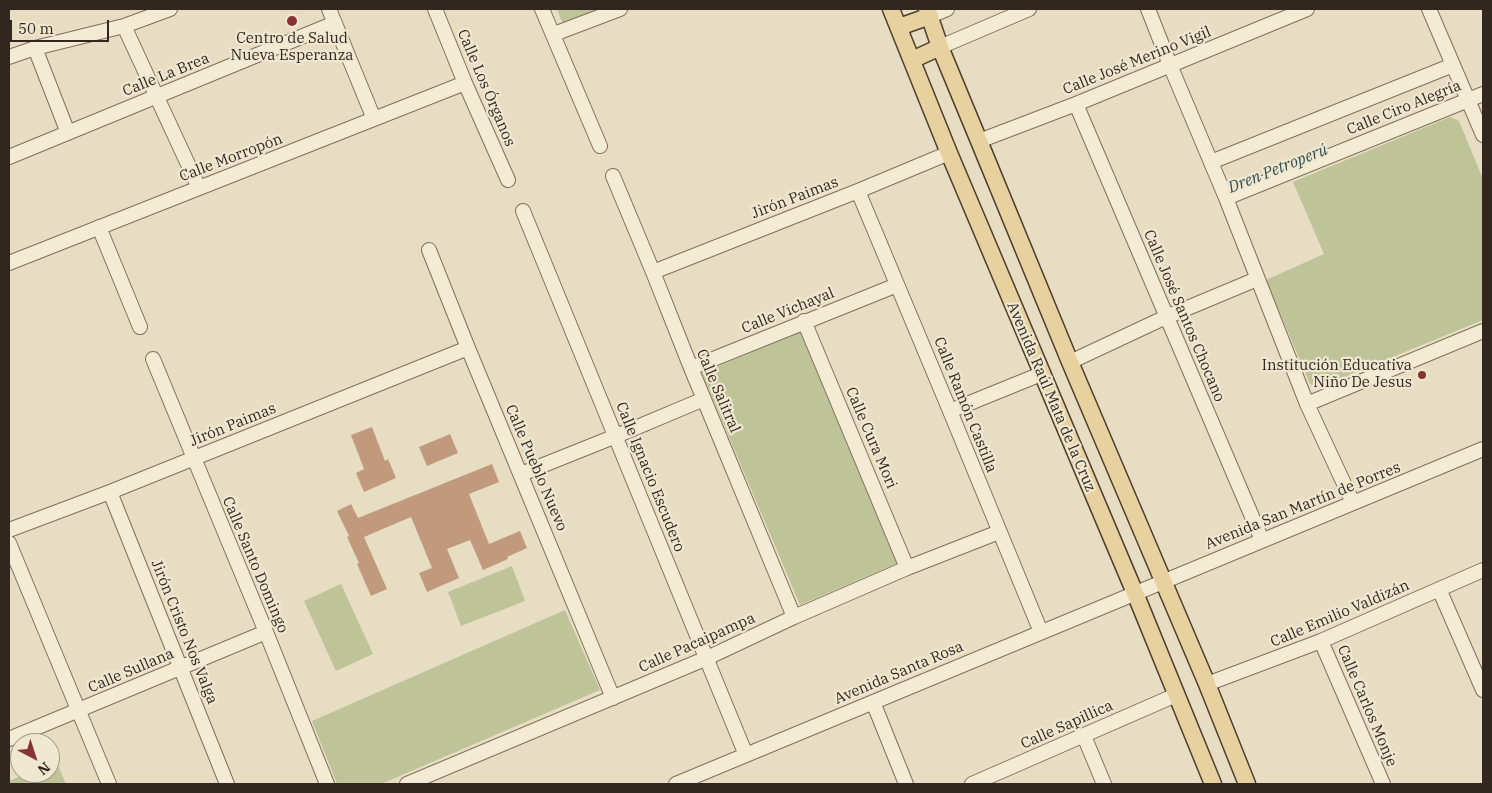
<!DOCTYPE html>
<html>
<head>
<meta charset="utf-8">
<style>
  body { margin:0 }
  #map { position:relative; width:1492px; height:793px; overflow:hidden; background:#e7ddc2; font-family:"IBM Plex Serif",serif }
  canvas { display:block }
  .frame { position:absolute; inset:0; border:10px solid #31271e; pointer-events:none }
  .north { position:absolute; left:10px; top:733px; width:50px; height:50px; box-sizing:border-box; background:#f0e7d1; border:1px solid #a49a89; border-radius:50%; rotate:140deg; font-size:14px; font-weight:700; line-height:20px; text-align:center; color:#31271e }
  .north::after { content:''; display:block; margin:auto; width:18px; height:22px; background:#863433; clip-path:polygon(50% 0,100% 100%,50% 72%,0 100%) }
  .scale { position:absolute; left:10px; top:20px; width:99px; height:22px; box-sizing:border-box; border:2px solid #31271e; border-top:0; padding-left:6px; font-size:15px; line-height:18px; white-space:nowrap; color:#31271e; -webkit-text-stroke:4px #f0e7d1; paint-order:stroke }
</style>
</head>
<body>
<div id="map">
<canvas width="1492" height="793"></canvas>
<div class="frame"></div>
<div class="north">N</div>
<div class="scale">50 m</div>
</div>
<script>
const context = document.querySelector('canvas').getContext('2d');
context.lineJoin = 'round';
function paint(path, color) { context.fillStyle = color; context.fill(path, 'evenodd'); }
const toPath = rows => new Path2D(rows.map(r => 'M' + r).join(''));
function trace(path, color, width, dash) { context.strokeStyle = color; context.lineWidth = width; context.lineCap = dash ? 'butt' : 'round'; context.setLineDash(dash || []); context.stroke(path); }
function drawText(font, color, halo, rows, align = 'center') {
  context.font = font + ' "IBM Plex Serif",serif'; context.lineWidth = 4.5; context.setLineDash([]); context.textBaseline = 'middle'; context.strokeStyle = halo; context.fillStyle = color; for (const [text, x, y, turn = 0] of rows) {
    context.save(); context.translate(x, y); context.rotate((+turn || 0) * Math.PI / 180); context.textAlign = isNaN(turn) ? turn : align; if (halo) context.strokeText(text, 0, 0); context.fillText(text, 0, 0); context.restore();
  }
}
const green = toPath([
  [557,9,605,9,563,24],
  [1450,117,1459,121,1483,179,1483,320,1317,388,1310,384,1266,280,1324,254,1293,182],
  [801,332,898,563,800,605,702,373],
  [512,566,525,601,461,626,448,592],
  [341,584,373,654,336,671,304,601],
  [565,610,600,690,381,784,337,784,312,721],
  [56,761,66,784,9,784,9,781,28,773,50,773,50,763]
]);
const building = toPath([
  [372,427,385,461,388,459,396,478,364,492,356,473,364,469,351,435],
  [450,434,458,453,427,466,419,447],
  [492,464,499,482,469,494,489,544,520,531,527,548,507,557,508,559,483,570,470,540,447,549,459,578,427,592,419,573,432,568,411,517,364,537,387,589,371,596,357,564,359,563,347,537,349,536,337,511,351,504,358,518]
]);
const minor = toPath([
  [329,9,374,119],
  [435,9,465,83,508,180],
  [542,9,600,146],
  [1148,9,1170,65,1226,198,1307,404,1353,503],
  [1429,9,1483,135],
  [930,16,947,9],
  [124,26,199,188],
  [554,34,620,9],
  [940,47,1029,9],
  [35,48,68,133],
  [9,57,35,48,124,26,170,9],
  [1076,104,1262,540],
  [979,141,1076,104,1307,9],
  [9,157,335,23],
  [1211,162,1453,65],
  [613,176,653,272,691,368,794,617],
  [858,191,950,411,1041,632],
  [1226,198,1483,94],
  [523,211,746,755],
  [99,227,140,327],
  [429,250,468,348,613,698],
  [9,263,465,83],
  [653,272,858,191,949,153],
  [804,321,907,568],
  [153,359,266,632,327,784],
  [1070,362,1166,317,1257,279],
  [691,368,897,285],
  [1307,404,1483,331],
  [950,411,1041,374],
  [521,474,616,436,704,399],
  [110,492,227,784],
  [9,530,110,492,468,348],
  [9,543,109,784],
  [1439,589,1483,690],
  [1321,641,1383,784],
  [1207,684,1321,641,1483,570],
  [873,702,906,784],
  [1084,736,1104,784],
  [9,739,266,632],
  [407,784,707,658,794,617,907,568,999,532],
  [676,784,1483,449],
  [972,784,1176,695]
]);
const major = toPath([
  [891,9,949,153,1135,593,1213,784],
  [927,9,940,47,979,141,1070,362,1207,684,1247,784],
  [899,27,930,16],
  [912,60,940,47]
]);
const markers = [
  [292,21,6,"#863433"],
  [1422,375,5,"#863433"]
];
const poiNames = [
  ["Centro de Salud",292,39],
  ["Nueva Esperanza",292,56],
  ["Institución Educativa",1412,366,"right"],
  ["Niño De Jesus",1412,383,"right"]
];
const streetNames = [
  ["Calle José Merino Vigil",1137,61,-22],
  ["Calle La Brea",166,75,-22],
  ["Calle Los Órganos",486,88,67],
  ["Calle Ciro Alegría",1404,108,-22],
  ["Calle Morropón",231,158,-21],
  ["Jirón Paimas",795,198,-21],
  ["Calle Vichayal",788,311,-22],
  ["Calle José Santos Chocano",1184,316,67],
  ["Calle Salitral",718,391,67],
  ["Avenida Raúl Mata de la Cruz",1051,397,67],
  ["Calle Ramón Castilla",965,405,68],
  ["Jirón Paimas",233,425,-22],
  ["Calle Cura Mori",871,438,67],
  ["Calle Pueblo Nuevo",536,468,67],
  ["Calle Ignacio Escudero",650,477,68],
  ["Avenida San Martín de Porres",1303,506,-22],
  ["Calle Santo Domingo",255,565,67],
  ["Calle Emilio Valdizán",1340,614,-23],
  ["Jirón Cristo Nos Valga",184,632,68],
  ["Calle Pacaipampa",697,643,-24],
  ["Calle Sullana",131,671,-23],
  ["Avenida Santa Rosa",899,673,-23],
  ["Calle Carlos Monje",1367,706,67],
  ["Calle Sapillica",1067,725,-24]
];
const waterNames = [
  ["Dren Petroperú",1278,169,-22]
];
paint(green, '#bec498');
paint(building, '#c19a7d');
trace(minor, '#7f6f5c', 16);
trace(major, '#4d3e30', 19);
trace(minor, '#f4ebd4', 14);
trace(major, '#e7d19e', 16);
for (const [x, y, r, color] of markers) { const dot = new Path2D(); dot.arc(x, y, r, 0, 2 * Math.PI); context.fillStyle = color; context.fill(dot); trace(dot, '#f0e7d1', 2); }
drawText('15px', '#31271e', '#f0e7d1', poiNames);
drawText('15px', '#31271e', '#f0e7d1', streetNames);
drawText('italic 16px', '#2f4f4d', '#f0e7d1', waterNames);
</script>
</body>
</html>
